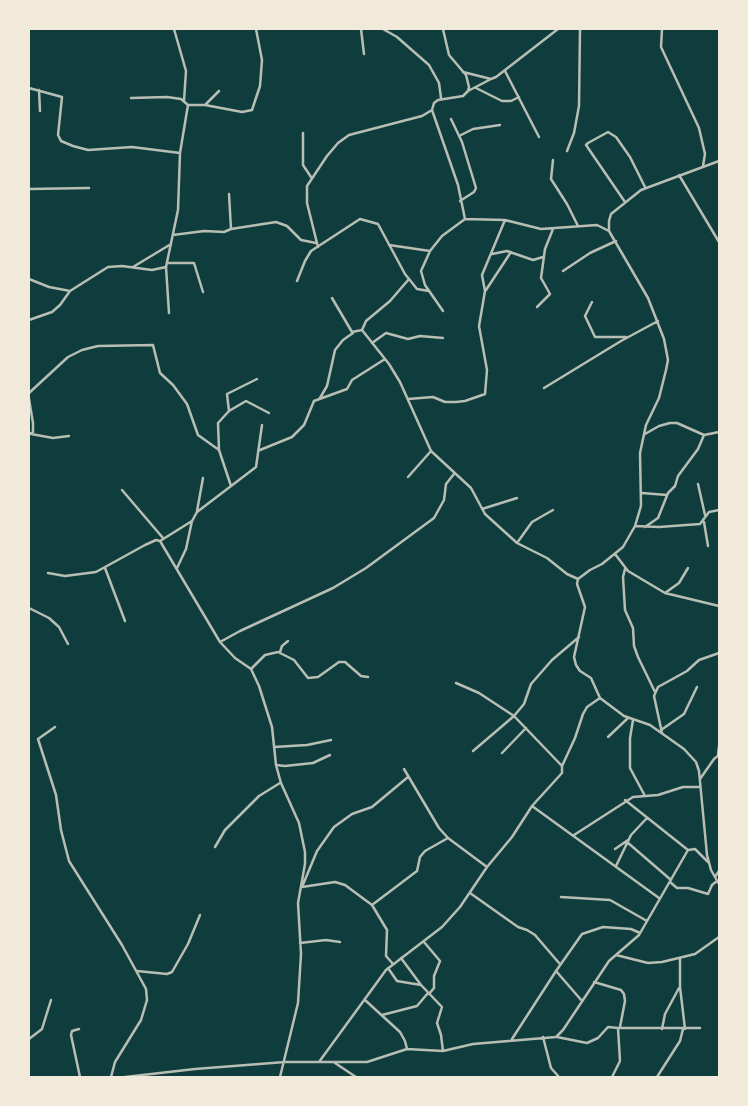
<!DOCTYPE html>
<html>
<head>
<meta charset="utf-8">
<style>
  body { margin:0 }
  #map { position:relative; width:748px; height:1106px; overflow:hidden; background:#0f3d3e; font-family:Inter,sans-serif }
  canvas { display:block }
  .frame { position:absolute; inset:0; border:30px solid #f1e9da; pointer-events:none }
</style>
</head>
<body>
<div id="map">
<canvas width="748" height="1106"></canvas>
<div class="frame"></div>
</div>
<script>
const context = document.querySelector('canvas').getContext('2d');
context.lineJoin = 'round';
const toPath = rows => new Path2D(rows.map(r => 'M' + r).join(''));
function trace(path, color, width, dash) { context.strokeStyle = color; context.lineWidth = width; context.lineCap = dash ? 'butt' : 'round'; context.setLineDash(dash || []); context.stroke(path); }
const minor = toPath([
  [174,29,186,71,184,101],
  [361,29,364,54],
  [383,29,397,37,429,65,439,83,441,98],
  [443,29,449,55,466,75,469,87,468,91,463,96,438,100,434,103,432,110,458,185,465,219,505,220,541,229,597,225,609,231,648,298,664,339,668,360,666,370,659,398,646,425,640,453,641,506,635,526,623,547,602,564,590,570,578,579,577,584,585,607,574,657,576,665,580,671,591,678,600,698,624,716,650,725,684,749,696,762,699,771,707,855,711,870,719,884],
  [662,29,661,47,699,128,705,154,703,166],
  [505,71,539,137],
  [463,72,491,79,496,77,558,29],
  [29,88,62,97,58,135,61,141,73,146,88,150,132,147,180,153,188,105,205,105,242,112,252,110,260,86,262,60,256,29],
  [476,88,502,101,511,101,519,97],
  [39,90,40,111],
  [468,91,491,79],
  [131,98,167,97,181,99,188,105],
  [206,104,219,91],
  [451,119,462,142,476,188,474,192,460,201],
  [303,133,303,165,311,177],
  [459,136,473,129,500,125],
  [567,151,574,133,579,106,580,29],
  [553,160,551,179,567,204,578,226],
  [679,175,719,242],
  [29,189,89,188],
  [625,202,586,145,588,143,608,132,616,137,630,157,645,187],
  [231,229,276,222,287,226,301,240,316,243],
  [609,231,609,221,611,214,641,190,719,161],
  [173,235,204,231,224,232,231,229,229,194],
  [389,245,430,251],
  [318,247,307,203,307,186,327,156,338,143,349,135,422,116,432,110],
  [492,254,507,251,533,260,543,257],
  [167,263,194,263,203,292],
  [133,267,171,244],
  [563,271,590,253,616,241],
  [29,279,49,287,70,291,108,267,122,266,152,270,166,267],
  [409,279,390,301,366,321,362,330,389,364,400,382,431,451,471,488,485,514,517,543,547,558,567,574,578,579],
  [297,281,305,261,311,251,360,219,378,224,405,274,417,289,429,291],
  [486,290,511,252],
  [332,298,352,332,362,330],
  [592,302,585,316,595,337,626,337],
  [537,307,550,294,541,278,545,249,553,229],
  [443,311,425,285,421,271,430,251,442,236,465,219],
  [169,313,166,267,178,210,180,153],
  [29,320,52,312,60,305,70,291],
  [372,343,386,333,408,339,420,336,443,338],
  [544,388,621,341,658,321],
  [29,393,68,357,82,350,98,346,153,345,160,373,173,385,187,404,198,435,219,450,231,486],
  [320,398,327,386,335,350,343,340,353,333],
  [29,399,33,423,33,432,29,434],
  [408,399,433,397,445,402,456,402,465,401,485,394,487,370,479,326,485,291,482,275,505,220],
  [229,411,227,394,257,379],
  [31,434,53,438,69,436],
  [645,434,659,426,670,423,677,423,704,435,719,432],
  [219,449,218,423,229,411,246,401,269,413],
  [260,450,292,437,304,425,314,401,347,389,352,380,385,359],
  [408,477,431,451],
  [698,484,705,515],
  [122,490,163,538],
  [642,493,667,495],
  [482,509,517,498],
  [197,511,203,478],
  [704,522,708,546],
  [635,526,659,527,700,524,709,512,719,510],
  [645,527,658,518,668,493,675,486,678,476,698,449,704,435],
  [160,541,192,521],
  [517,543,532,522,553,510],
  [615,554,628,571,665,593,719,606],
  [105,568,125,621],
  [177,568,186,549,192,521,197,512,256,467,262,425],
  [625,569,623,577,625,610,633,628,634,646,638,657,655,692],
  [48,573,65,576,96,572,145,545,156,540,160,541,220,642,235,658,251,669,259,686,272,727,276,765,281,783,299,823,305,852,305,864,298,903,301,954,298,1003,280,1077],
  [665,593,679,583,688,568],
  [29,608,49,618,59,627,68,644],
  [220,642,240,631,333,588,366,568,434,518,444,500,446,484,454,474],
  [280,652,282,646,288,641],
  [251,669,265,655,278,652,294,660,308,678,318,677,339,662,345,662,361,676,368,677],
  [456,683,479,693,514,716,473,751],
  [633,720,630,738,630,768,645,796],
  [55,727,38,739,56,795,61,830,69,861,122,945,146,989,147,1000,141,1020,115,1062,111,1077],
  [661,730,684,714,697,687],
  [662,733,654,696,658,687,687,671,699,660,719,653],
  [608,737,628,718],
  [274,747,307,745,331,740],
  [502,753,526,728],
  [718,755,719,746],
  [276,765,285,766,313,763,330,755],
  [562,766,514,716,524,704,531,684,552,660,579,637],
  [404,769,439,828,448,838,487,867],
  [700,779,714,759,719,755],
  [625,800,688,850],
  [532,806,659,898],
  [574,835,633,797,658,795,683,787,699,787],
  [627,842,671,880],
  [215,847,225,830,259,796,280,783],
  [615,849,628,840],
  [616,866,631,835,647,818],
  [715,877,719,871],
  [670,882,677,888,688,888,708,894,712,885,717,881],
  [302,887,317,851,334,827,352,814,372,807,408,777],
  [302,887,335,882,345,885,372,905,387,930,386,956,393,964],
  [470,893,518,927,527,930,535,935,559,963],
  [561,897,610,900,647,921],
  [372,905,413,874,417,871,420,857,425,851,448,838],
  [424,942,440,961,434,976,434,988,429,994],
  [300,943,326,940,340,942],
  [616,955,648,963,662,962,695,954,719,937],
  [401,958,421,985,442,1007,437,1023,441,1035,443,1051],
  [680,959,680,987,685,1029],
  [388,968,397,981,421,985],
  [137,971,167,974,172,972,188,944,200,915],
  [594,982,621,990,624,994,625,1001,620,1027],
  [365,1000,400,1032,405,1041,407,1049],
  [582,1001,556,971,582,934,603,927,631,929,640,933],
  [382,1015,417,1006,428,993],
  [79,1029,72,1031,71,1035,80,1077],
  [662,1029,665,1014,679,988],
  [543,1037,551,1068,559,1077],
  [557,1037,587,1043,598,1038,608,1027,618,1028],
  [29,1039,42,1029,51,1000],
  [512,1039,556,971],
  [319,1062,386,970,442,927,460,907,487,867,512,837,532,806,562,773,562,766,575,738,583,714,587,707,600,698],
  [335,1063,356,1077],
  [125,1077,195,1069,285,1062,367,1062,407,1049,443,1051,473,1044,556,1037,563,1030,609,961,639,935,688,850,695,849,708,862],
  [612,1077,620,1061,618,1028,700,1028],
  [657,1077,680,1041,683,1029]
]);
trace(minor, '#b8beb3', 2.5);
</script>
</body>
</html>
